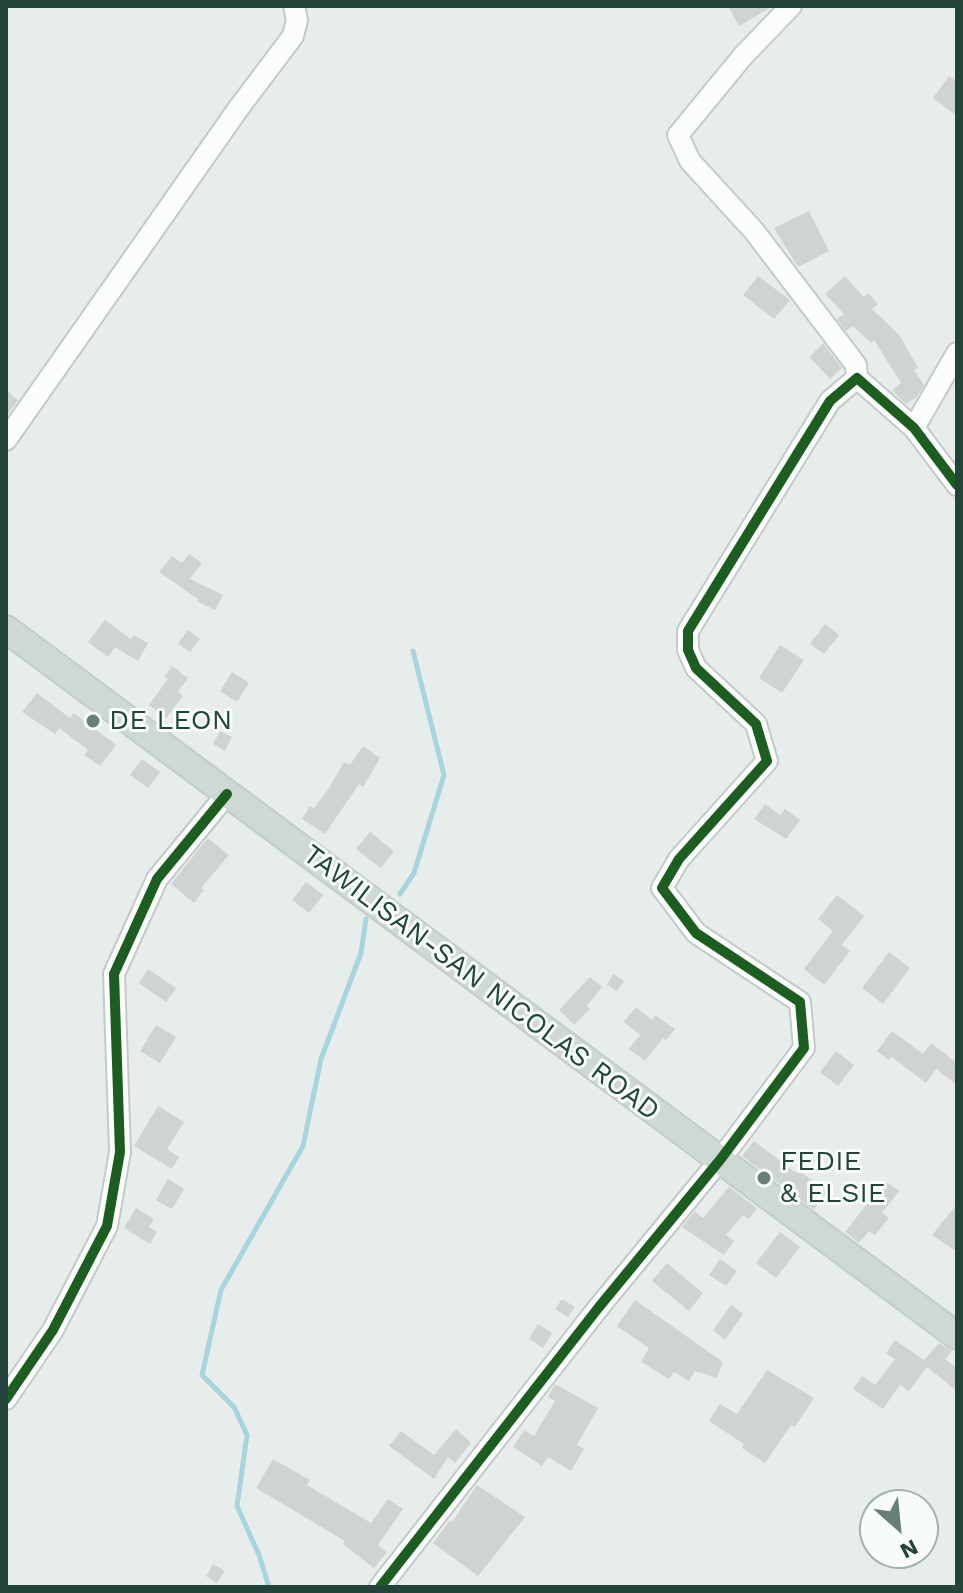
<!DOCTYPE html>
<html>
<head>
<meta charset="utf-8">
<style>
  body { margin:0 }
  #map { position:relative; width:963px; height:1593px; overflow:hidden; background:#e7edea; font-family:"Work Sans",sans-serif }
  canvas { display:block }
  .frame { position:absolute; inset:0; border:8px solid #22443b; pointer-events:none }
  .north { position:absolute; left:859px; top:1489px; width:80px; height:80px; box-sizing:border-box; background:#f7fbf9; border:2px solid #a2b2ad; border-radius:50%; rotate:153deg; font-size:22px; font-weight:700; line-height:32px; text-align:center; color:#22443b }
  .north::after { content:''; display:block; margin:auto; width:28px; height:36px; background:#677f78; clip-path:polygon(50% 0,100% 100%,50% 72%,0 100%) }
</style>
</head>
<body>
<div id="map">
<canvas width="963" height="1593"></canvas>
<div class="frame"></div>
<div class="north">N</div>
</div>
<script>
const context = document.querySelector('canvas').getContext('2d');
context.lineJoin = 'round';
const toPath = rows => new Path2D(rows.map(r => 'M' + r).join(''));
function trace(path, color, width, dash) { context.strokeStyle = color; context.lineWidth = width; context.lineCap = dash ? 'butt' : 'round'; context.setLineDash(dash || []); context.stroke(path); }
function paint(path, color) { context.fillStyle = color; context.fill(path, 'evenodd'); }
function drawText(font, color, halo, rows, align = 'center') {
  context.font = font + ' "Work Sans",sans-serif'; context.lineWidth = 6; context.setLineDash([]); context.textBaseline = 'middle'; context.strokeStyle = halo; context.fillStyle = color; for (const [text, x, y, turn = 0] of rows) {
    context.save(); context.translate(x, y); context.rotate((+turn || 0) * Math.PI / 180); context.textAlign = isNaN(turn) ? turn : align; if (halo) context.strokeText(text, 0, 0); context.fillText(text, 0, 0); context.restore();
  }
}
const stream = toPath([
  [400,894,414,873,444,775,413,651],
  [269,1587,259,1555,237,1506,247,1435,234,1407,202,1375,221,1290,303,1146,321,1059,361,953,366,919]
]);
const building = toPath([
  [728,6,773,6,739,26],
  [949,76,957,82,957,116,933,98],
  [809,211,829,251,798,267,774,228],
  [758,276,790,300,774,319,743,295],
  [845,276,864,297,868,293,878,304,872,309,900,336,918,368,914,370,924,385,917,397,906,404,892,390,901,383,874,340,871,343,853,326,846,331,837,319,844,314,825,294],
  [823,343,842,368,830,379,809,357],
  [6,390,18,400,6,417],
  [189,554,202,563,190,579,223,595,215,610,197,601,198,599,159,572,172,556,182,563],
  [105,620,131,639,134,635,148,643,138,661,115,647,108,657,88,642],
  [825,624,839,635,824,654,810,644],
  [188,630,200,639,190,652,178,644],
  [780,645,804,660,782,693,759,678],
  [172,666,188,678,178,692,183,696,166,718,149,705,168,679,164,677],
  [232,672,249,683,237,702,220,691],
  [37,693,70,718,74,713,116,745,100,766,84,755,88,750,59,728,55,734,22,712],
  [220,731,232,737,225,751,213,744],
  [363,746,380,758,363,787,359,784,325,834,302,819,310,806,314,808,329,788,344,762,350,765],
  [142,759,160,772,148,788,130,775],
  [765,804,780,815,785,809,800,820,786,839,754,819],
  [370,832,394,851,381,868,356,849],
  [208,838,229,855,201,888,204,890,194,903,171,884],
  [306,882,323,895,309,913,292,900],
  [837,895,864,916,842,945,850,951,824,985,804,969,833,931,818,919],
  [889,952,910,968,883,1004,862,988],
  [148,969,176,988,166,1002,139,983],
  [613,974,624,981,617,991,607,985],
  [590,977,602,987,587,1006,590,1009,574,1025,559,1010],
  [636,1007,652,1020,655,1015,675,1029,666,1040,663,1038,645,1061,629,1049,640,1035,624,1022],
  [156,1025,176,1037,160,1063,140,1051],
  [892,1031,923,1054,931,1043,957,1063,957,1085,936,1069,926,1083,892,1057,889,1060,877,1051],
  [836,1051,854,1065,838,1086,820,1072],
  [158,1106,184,1122,167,1149,179,1157,172,1169,134,1146],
  [754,1141,796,1173,798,1170,828,1192,814,1210,742,1156],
  [168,1179,184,1189,172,1209,156,1200],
  [885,1181,899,1191,882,1213,889,1218,875,1235,869,1231,859,1243,845,1232],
  [729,1187,757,1208,749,1219,743,1215,726,1235,734,1241,724,1255,682,1227,695,1211,703,1218],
  [957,1204,957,1252,932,1235],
  [136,1208,154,1219,149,1227,157,1232,150,1244,124,1228],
  [780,1232,800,1247,776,1278,756,1263],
  [720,1259,737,1271,726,1286,709,1275],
  [667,1263,703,1293,689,1311,652,1281],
  [562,1299,575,1307,568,1317,555,1309],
  [635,1300,723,1362,717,1378,695,1371,689,1381,674,1372,669,1379,641,1362,649,1348,617,1326],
  [731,1305,743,1314,725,1340,713,1330],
  [538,1324,552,1333,543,1348,529,1339],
  [895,1340,924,1360,939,1343,952,1351,945,1359,957,1368,957,1391,927,1367,909,1391,900,1385,883,1409,853,1389,862,1376,875,1385,895,1359,886,1353],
  [767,1370,814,1398,795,1427,791,1425,765,1463,742,1448,744,1444,709,1421,720,1404,737,1414],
  [555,1384,598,1408,577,1445,584,1449,571,1471,548,1457,542,1466,513,1447,524,1430,534,1436,555,1401,548,1397],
  [456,1429,471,1443,455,1463,448,1457,434,1479,389,1446,401,1431,434,1455],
  [273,1459,310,1480,307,1485,371,1523,388,1499,403,1509,378,1545,387,1552,374,1568,343,1544,345,1541,256,1488],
  [477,1485,525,1517,478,1576,433,1543,450,1520,452,1522],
  [213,1564,225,1571,217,1583,206,1576]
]);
const minor = toPath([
  [791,6,743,56,678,135,690,161,754,231,856,365,857,378],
  [914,428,957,353],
  [6,440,238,109,293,36,297,20,294,6],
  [6,1399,53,1330,107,1226,120,1152,114,974,157,879,227,794],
  [380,1587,599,1307,720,1160,804,1048,800,1002,696,933,662,888,679,859,767,761,756,724,696,668,688,650,688,631,830,401,857,378,914,428,957,485]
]);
const major = toPath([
  [6,629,957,1336]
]);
const cycleway = toPath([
  [6,1399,53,1330,107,1226,120,1152,114,974,157,879,227,794],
  [380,1587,599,1307,720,1160,804,1048,800,1002,696,933,662,888,679,859,767,761,756,724,696,668,688,650,688,631,830,401,857,378,914,428,957,485]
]);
const markers = [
  [93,721,8,"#677f78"],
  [764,1178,8,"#677f78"]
];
const poiNames = [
  ["DE LEON",109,721],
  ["FEDIE",780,1162],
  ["& ELSIE",780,1194]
];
const streetNames = [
  ["TAWILISAN-SAN NICOLAS ROAD",481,983,37]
];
trace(stream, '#a6d5dd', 5);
paint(building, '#ced4d2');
trace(minor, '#c4cac8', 24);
trace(major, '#c2ccc9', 30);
trace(minor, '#fbfcfc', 20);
trace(major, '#ced8d5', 26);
trace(cycleway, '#1b5e20', 10);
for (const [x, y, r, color] of markers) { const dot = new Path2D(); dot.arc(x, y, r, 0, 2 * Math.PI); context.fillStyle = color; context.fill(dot); trace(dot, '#f7fbf9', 3); }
drawText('28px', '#22443b', '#f7fbf9', poiNames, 'left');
drawText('28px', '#22443b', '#f7fbf9', streetNames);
</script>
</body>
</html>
